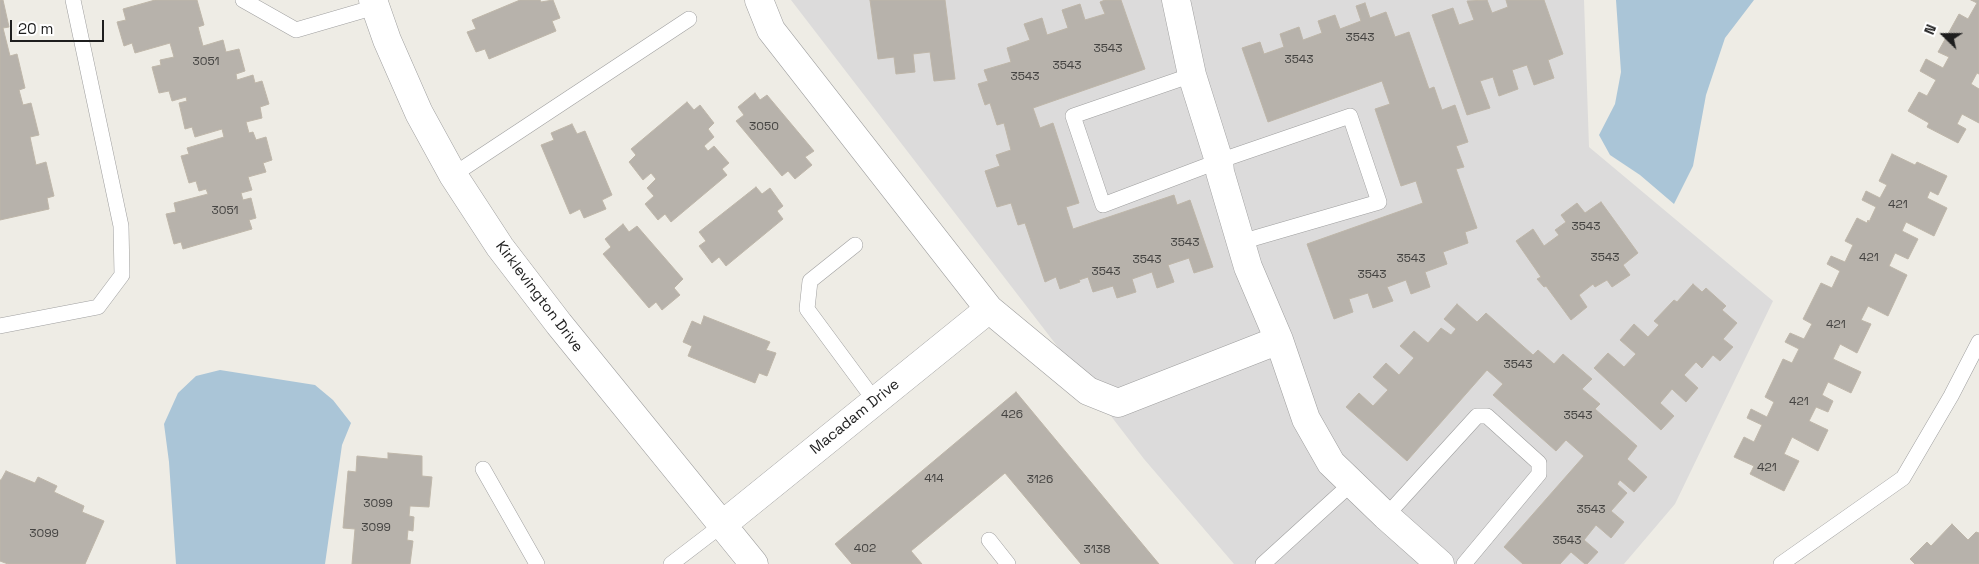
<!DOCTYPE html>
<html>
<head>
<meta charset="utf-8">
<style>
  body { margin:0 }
  #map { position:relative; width:1979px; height:564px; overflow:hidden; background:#eeece5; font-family:"Space Grotesk",sans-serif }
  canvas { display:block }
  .north { position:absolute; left:1919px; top:10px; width:50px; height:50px; -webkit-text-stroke:4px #fff; paint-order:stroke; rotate:292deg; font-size:14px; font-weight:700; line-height:20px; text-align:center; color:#1e1e1e }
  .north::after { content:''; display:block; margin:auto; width:18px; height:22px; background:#1e1e1e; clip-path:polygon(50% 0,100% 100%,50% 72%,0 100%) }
  .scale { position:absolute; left:10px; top:20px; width:94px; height:22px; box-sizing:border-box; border:2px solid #1e1e1e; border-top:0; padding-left:6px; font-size:15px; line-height:18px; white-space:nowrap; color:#1e1e1e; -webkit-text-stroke:4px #fff; paint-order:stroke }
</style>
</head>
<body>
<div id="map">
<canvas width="1979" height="564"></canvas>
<div class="north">N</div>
<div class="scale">20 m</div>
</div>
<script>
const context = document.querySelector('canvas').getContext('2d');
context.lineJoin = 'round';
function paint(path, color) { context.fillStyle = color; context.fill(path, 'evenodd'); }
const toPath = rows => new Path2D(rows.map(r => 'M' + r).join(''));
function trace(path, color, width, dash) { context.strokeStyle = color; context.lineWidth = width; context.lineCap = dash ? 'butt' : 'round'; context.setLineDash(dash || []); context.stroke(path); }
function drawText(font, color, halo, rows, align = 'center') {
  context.font = font + ' "Space Grotesk",sans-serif'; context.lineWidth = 4; context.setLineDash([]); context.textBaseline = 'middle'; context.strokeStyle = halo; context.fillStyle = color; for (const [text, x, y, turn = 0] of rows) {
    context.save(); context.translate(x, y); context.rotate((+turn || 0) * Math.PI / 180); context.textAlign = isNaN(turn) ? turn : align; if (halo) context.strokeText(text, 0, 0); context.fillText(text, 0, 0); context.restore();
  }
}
const residential = toPath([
  [791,0,1584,0,1589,147,1773,301,1675,504,1624,564,1234,564,1144,459]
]);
const water = toPath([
  [1616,0,1754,0,1725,38,1706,95,1693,166,1674,204,1640,175,1610,155,1599,135,1615,104,1621,72],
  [220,370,315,385,333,400,351,423,342,445,325,564,176,564,169,462,164,424,178,393,196,376]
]);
const building = toPath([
  [0,0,3,0,9,27,3,28,10,56,17,54,25,88,19,90,23,105,31,103,39,135,30,137,36,165,46,162,54,196,47,198,49,209,0,220,0,0],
  [155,0,197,0,204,25,198,27,203,46,223,40,226,52,239,49,245,71,236,74,237,80,253,75,255,83,262,81,269,104,260,107,262,118,246,122,249,133,253,132,256,140,266,137,272,160,263,163,266,172,248,177,252,190,241,193,243,200,251,198,256,218,249,220,252,229,183,249,181,242,174,244,166,214,176,212,174,203,208,194,206,189,199,191,196,181,189,183,181,156,189,154,187,148,224,137,222,129,195,137,192,127,185,129,179,103,187,101,186,97,172,101,169,91,159,93,152,67,161,65,160,60,174,57,170,43,135,53,132,43,124,46,117,22,126,20,123,9,155,0],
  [520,0,540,0,541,2,553,0,560,18,552,21,556,31,489,59,485,49,476,52,467,32,476,29,472,20,520,0],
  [870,0,945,0,955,79,934,81,930,52,913,54,915,72,896,74,894,57,878,59,870,0],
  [1105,0,1121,0,1145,69,1033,108,1040,128,1053,123,1079,203,1066,207,1073,229,1174,195,1177,205,1190,200,1213,267,1194,273,1189,258,1168,265,1174,282,1157,288,1152,272,1132,279,1136,292,1117,298,1113,286,1093,292,1088,277,1079,280,1080,282,1060,289,1056,277,1045,282,1025,223,1018,225,1011,203,997,207,985,171,1000,166,996,155,1011,150,1004,123,997,125,990,103,985,105,978,84,988,81,984,70,1011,62,1007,48,1030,40,1024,24,1042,18,1047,35,1068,28,1062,10,1080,4,1085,20,1105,14,1100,2,1105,0],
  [1487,0,1492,13,1508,7,1506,0,1544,0,1563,54,1548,60,1554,78,1534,85,1527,65,1512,70,1518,89,1499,96,1493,77,1480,81,1490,108,1467,115,1432,15,1453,8,1459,25,1474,20,1467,1,1487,0],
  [1971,0,1979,0,1979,74,1977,73,1971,84,1979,89,1979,123,1962,114,1957,124,1966,129,1958,143,1927,127,1929,123,1908,111,1919,92,1927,96,1936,80,1920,71,1926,59,1943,68,1949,57,1938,52,1959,14,1968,19,1977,3,1971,0],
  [1365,3,1370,18,1386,12,1395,37,1409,32,1429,89,1434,87,1442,110,1455,105,1468,142,1456,146,1464,167,1456,169,1477,228,1465,232,1468,243,1443,252,1447,264,1425,272,1430,287,1411,294,1406,280,1387,287,1393,301,1373,308,1368,293,1349,299,1353,312,1334,319,1307,244,1423,203,1416,181,1401,186,1375,109,1390,104,1382,81,1268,122,1242,48,1260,42,1264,54,1284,47,1280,34,1299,27,1303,40,1322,33,1318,21,1335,15,1340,29,1361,21,1356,6,1365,3],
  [755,93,760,100,767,95,814,151,805,157,812,165,795,179,788,171,782,176,736,121,744,115,738,107,755,93],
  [687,102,694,110,700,105,714,123,708,129,714,137,704,146,708,151,714,146,729,163,722,169,727,175,671,222,665,214,658,220,645,204,654,196,647,188,656,179,651,173,643,180,629,162,636,155,631,149,687,102],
  [572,124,577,134,585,131,612,195,602,200,606,209,584,218,580,209,570,214,541,145,554,140,551,133,572,124],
  [1892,154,1915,165,1917,162,1947,176,1938,195,1930,191,1927,198,1947,208,1934,236,1906,222,1902,231,1918,239,1908,259,1895,253,1889,266,1907,275,1888,316,1868,306,1861,320,1871,324,1857,353,1840,344,1833,359,1861,372,1851,393,1828,382,1822,395,1833,401,1828,412,1816,407,1809,421,1828,430,1818,451,1792,437,1784,454,1799,461,1784,491,1750,474,1754,466,1734,457,1744,437,1754,442,1762,425,1747,418,1751,409,1767,417,1774,402,1765,397,1783,359,1792,363,1799,349,1785,342,1790,333,1804,339,1812,324,1803,319,1821,283,1832,288,1840,271,1827,264,1831,256,1845,262,1853,245,1845,241,1857,218,1867,223,1868,220,1869,222,1876,207,1862,200,1866,191,1880,198,1887,185,1879,181,1892,154],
  [756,187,762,194,770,188,783,206,777,211,783,219,726,266,719,257,712,263,699,246,706,241,699,232,756,187],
  [1601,202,1638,253,1623,265,1630,275,1612,287,1607,280,1595,287,1593,284,1579,295,1587,307,1571,320,1546,286,1544,287,1537,279,1541,277,1516,241,1533,229,1544,246,1559,235,1555,230,1566,222,1561,215,1577,203,1585,213,1601,202],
  [623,224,629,232,637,226,683,279,674,288,680,295,662,310,656,302,649,308,603,254,611,247,605,239,623,224],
  [1693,284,1702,292,1706,288,1726,306,1722,310,1737,323,1723,339,1733,347,1720,361,1713,355,1702,368,1696,362,1684,375,1698,388,1686,402,1672,389,1660,403,1674,416,1661,430,1594,368,1608,353,1624,367,1636,354,1620,340,1634,324,1648,337,1659,325,1654,321,1674,300,1677,302,1693,284],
  [1457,304,1477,322,1486,313,1533,355,1538,350,1554,364,1563,354,1592,379,1582,389,1600,404,1595,409,1637,446,1627,459,1647,477,1634,492,1620,480,1617,484,1627,493,1611,511,1624,522,1611,538,1596,525,1584,540,1598,552,1587,564,1585,564,1571,552,1560,564,1523,564,1504,547,1584,456,1566,440,1556,451,1493,395,1503,384,1487,370,1407,461,1346,407,1359,393,1373,406,1388,390,1373,377,1386,363,1399,375,1414,358,1400,346,1414,331,1428,343,1441,328,1451,335,1456,329,1444,319,1457,304],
  [704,316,770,342,766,350,776,353,767,376,759,373,755,383,688,356,692,346,683,342,692,321,701,325,704,316],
  [1016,392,1159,564,1081,564,1005,473,911,551,922,564,852,564,835,544,1016,392],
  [388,453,422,456,422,476,432,477,429,507,410,506,409,516,414,517,413,531,408,530,407,540,413,541,410,564,352,564,355,529,343,528,348,471,356,472,357,456,388,459,388,453],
  [6,471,35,483,38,477,57,486,54,492,84,506,82,512,104,521,85,564,8,564,0,561,0,480,1,480,6,471],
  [1952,524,1968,540,1976,532,1979,533,1979,564,1915,564,1910,559,1927,542,1931,546,1952,524]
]);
const lane = toPath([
  [243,0,296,30,375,7],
  [1192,75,1073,116,1103,205,1219,161,1350,116,1379,202,1241,242],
  [453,175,689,19],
  [855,245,810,281,807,309,875,401],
  [0,326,98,307,122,275,121,226,73,0],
  [483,469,537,564],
  [1386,516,1477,416,1487,416,1539,463,1539,474,1464,564],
  [989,540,1008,564],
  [671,564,722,525],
  [1263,564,1352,483],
  [1781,564,1903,478,1951,396,1979,342]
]);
const street = toPath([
  [373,0,387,40,419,113,453,175,500,247,559,324,754,564],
  [759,0,771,30,989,309,1088,391,1118,403,1279,340],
  [1176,0,1192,75,1219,161,1220,172,1248,267,1279,340,1306,419,1331,463,1386,516,1440,564],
  [722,525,989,309]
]);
const numberNames = [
  ["3543",1360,38],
  ["3543",1108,49],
  ["3543",1299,60],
  ["3051",206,62],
  ["3543",1067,66],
  ["3543",1025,77],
  ["3050",764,127],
  ["421",1898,205],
  ["3051",225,211],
  ["3543",1586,227],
  ["3543",1185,243],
  ["3543",1605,258],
  ["421",1869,258],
  ["3543",1411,259],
  ["3543",1147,260],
  ["3543",1106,272],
  ["3543",1372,275],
  ["421",1836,325],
  ["3543",1518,365],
  ["421",1799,402],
  ["426",1012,415],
  ["3543",1578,416],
  ["421",1767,468],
  ["414",934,479],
  ["3126",1040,480],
  ["3099",378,504],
  ["3543",1591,510],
  ["3099",376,528],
  ["3099",44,534],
  ["3543",1567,541],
  ["402",865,549],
  ["3138",1097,550]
];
const streetNames = [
  ["Kirklevington Drive",539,297,53],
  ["Macadam Drive",855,417,-39]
];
paint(residential, '#dcdbdb');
paint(water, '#aac5d7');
paint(building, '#b7b2ab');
trace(building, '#beb6a9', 1);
trace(lane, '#9f9f9f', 16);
trace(street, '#9f9f9f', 29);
trace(lane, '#fff', 15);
trace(street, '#fff', 28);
drawText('12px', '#444341', null, numberNames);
drawText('15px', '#1e1e1e', '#fff', streetNames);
</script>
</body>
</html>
